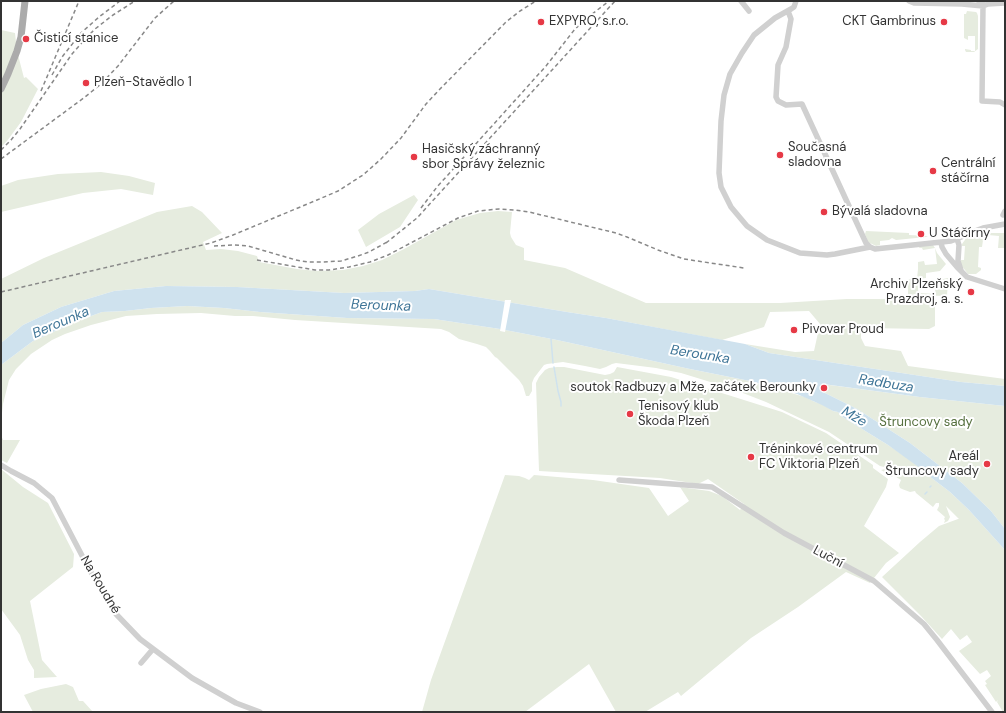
<!DOCTYPE html>
<html>
<head>
<meta charset="utf-8">
<style>
  body { margin:0 }
  #map { position:relative; width:1006px; height:713px; overflow:hidden; background:#fff; font-family:"DM Sans",sans-serif }
  canvas { display:block }
  .frame { position:absolute; inset:0; border:2px solid #333; pointer-events:none }
</style>
</head>
<body>
<div id="map">
<canvas width="1006" height="713"></canvas>
<div class="frame"></div>
</div>
<script>
const context = document.querySelector('canvas').getContext('2d');
context.lineJoin = 'round';
function paint(path, color) { context.fillStyle = color; context.fill(path, 'evenodd'); }
const toPath = rows => new Path2D(rows.map(r => 'M' + r).join(''));
function trace(path, color, width, dash) { context.strokeStyle = color; context.lineWidth = width; context.lineCap = dash ? 'butt' : 'round'; context.setLineDash(dash || []); context.stroke(path); }
function drawText(font, color, halo, rows, align = 'center') {
  context.font = font + ' "DM Sans",sans-serif'; context.lineWidth = 4; context.setLineDash([]); context.textBaseline = 'middle'; context.strokeStyle = halo; context.fillStyle = color; for (const [text, x, y, turn = 0] of rows) {
    context.save(); context.translate(x, y); context.rotate((+turn || 0) * Math.PI / 180); context.textAlign = isNaN(turn) ? turn : align; if (halo) context.strokeText(text, 0, 0); context.fillText(text, 0, 0); context.restore();
  }
}
const green = toPath([
  [967,11,976,12,977,13,978,16,978,49,974,52,966,52,965,50,965,49,971,50,971,51,975,51,975,36,968,36,968,40,964,38,964,14,966,14],
  [1,30,15,33,17,51,24,78,26,77,38,89,21,122,7,141,1,147],
  [101,172,129,176,155,183,153,195,121,189,83,193,1,212,1,186,18,180,58,174],
  [414,195,418,200,400,227,366,247,358,230,379,214],
  [192,206,202,212,222,233,203,242,206,250,221,249,238,251,257,256,259,262,297,269,317,271,343,270,363,266,382,260,404,249,456,220,480,213,498,211,512,212,510,233,511,237,516,245,524,248,524,260,565,268,646,303,780,303,847,299,935,299,935,326,929,329,865,328,861,331,861,338,865,346,901,351,908,366,1005,379,1005,386,961,382,769,353,745,344,795,352,814,351,820,324,809,311,770,312,764,327,722,340,606,318,567,312,429,289,415,291,344,293,237,287,166,286,114,291,61,307,23,325,1,343,1,279,44,258,157,212],
  [866,231,909,233,909,235,928,236,926,237,896,240,892,238,889,240,880,241,880,245,876,246,868,242,865,234],
  [980,233,1005,233,1005,248,998,248,999,236,988,235,983,240,982,247,979,247,978,267,981,268,981,270,976,274,968,274,961,265,961,260,964,260,965,246,962,246,962,244,967,237,975,234],
  [933,245,935,248,937,253,946,264,940,271,926,273,926,278,917,279,918,269,918,262,924,261,925,265,937,264,935,248,923,250,922,248,919,248,920,246],
  [948,278,947,296,908,295,908,283,906,280,911,279,912,282,918,281,919,286,918,290,919,293,936,294,933,281],
  [187,306,224,308,260,312,347,318,434,319,500,329,557,340,690,369,750,381,805,397,815,402,822,404,833,411,838,412,841,416,888,445,906,457,924,471,929,476,950,492,969,510,1005,550,1005,712,1003,712,997,702,998,700,996,702,985,685,987,684,985,681,991,676,987,670,980,674,959,651,972,642,967,635,960,640,951,629,942,639,921,616,882,577,920,542,939,526,958,519,959,519,946,506,950,517,948,521,944,523,945,520,944,519,945,517,937,510,939,506,939,503,936,503,933,507,916,493,915,491,910,492,902,489,900,488,899,485,901,480,893,475,892,477,888,474,881,470,885,469,888,467,890,464,888,462,884,467,880,466,829,432,766,402,730,388,681,373,656,368,616,363,612,364,606,367,600,369,585,366,563,362,547,364,544,365,534,378,532,383,532,391,529,396,526,396,523,386,519,380,497,358,495,357,490,351,486,347,477,344,459,339,449,332,441,329,295,320,253,316,235,316,201,313,157,314,126,316,91,325,65,334,52,340,31,354,16,369,9,380,3,404,1,422,1,365,33,341,80,320,102,312,125,311,151,308],
  [557,367,564,367,605,375,610,374,614,372,617,367,671,377,782,412,826,433,873,465,873,468,888,479,886,487,864,526,899,553,886,563,870,583,846,572,798,607,751,638,681,696,678,692,645,712,616,712,589,664,525,712,422,712,431,680,505,475,519,476,525,478,529,480,534,475,593,480,649,488,668,516,689,501,680,487,709,491,722,496,740,510,744,504,708,479,698,484,660,478,539,471,536,383,539,377,545,370,549,368],
  [822,384,920,397,1005,406,1005,529,991,511,962,483,910,443,896,434,857,409,823,392,821,390,820,388,821,385],
  [1,435,3,440,20,440,7,463,1,460],
  [1,469,23,487,48,503,74,554,73,567,30,601,42,660,57,677,34,678,34,670,28,660,20,635,1,609],
  [66,684,73,687,79,701,83,701,93,712,33,712,24,695,41,689]
]);
const water = toPath([
  [166,286,237,287,344,293,415,291,429,289,567,312,606,318,745,344,769,353,961,382,1005,386,1005,406,920,397,823,384,821,385,820,388,821,390,823,392,857,409,896,434,910,443,962,483,991,511,1005,529,1005,550,969,510,950,492,929,476,924,471,888,445,841,416,838,412,833,411,822,405,797,394,750,381,690,369,557,340,500,329,434,319,347,318,260,312,224,308,187,306,151,308,125,311,102,312,80,320,33,341,1,365,1,343,23,325,61,307,114,291]
]);
const pier = toPath([
  [505,300,511,300,505,332,500,331]
]);
const stream = toPath([
  [551,339,553,363],
  [554,367,558,391,561,402,561,406],
  [930,487,931,486],
  [925,494,927,492]
]);
const minor = toPath([
  [741,1,749,11],
  [796,1,794,7,791,9,775,18,754,35,742,53,730,74,724,95,721,121,719,173,721,187,731,207,747,226,767,240,800,253,827,255,835,254,870,247],
  [909,1,914,3,962,4,983,6,988,4,1005,3],
  [979,1,982,2,983,6,982,101,1000,102,1005,105],
  [788,11,791,19,786,47,778,65,776,97,778,101,786,105,802,104,866,243,870,247,875,249,951,241,959,238,972,232,983,228,1005,224],
  [1003,215,1005,211],
  [957,239,959,245,958,261,961,270],
  [941,242,942,247,946,254,957,267,967,277,1005,289],
  [1,465,11,471,34,483,52,498,89,569,116,614,140,639,192,678,236,703,260,712],
  [619,480,712,487,784,533,874,581,924,624,937,640,992,712],
  [141,663,153,649]
]);
const major = toPath([
  [1,89,8,74,17,51,21,37,25,1]
]);
const rail = toPath([
  [52,75,62,57,81,33,99,17,120,1],
  [41,91,79,1],
  [1,150,11,140,20,129,72,54,85,39,95,29,113,15,135,1],
  [1,159,85,97,101,84,118,66,155,18,174,1],
  [421,208,437,187,546,66,575,29,587,18,609,1],
  [386,243,417,218,427,207,615,1],
  [214,246,234,245,248,246,296,260,308,262,322,262,341,261,358,256,369,252,389,241],
  [257,260,315,270,329,270,349,267,370,262,388,255,458,218,478,211,499,209,515,210,529,212,616,233,627,237,658,250,684,259,744,268],
  [1,292,211,243,233,235,317,200,338,191,363,175,381,159,401,138,426,104,440,89,506,22,520,11,536,1]
]);
const markers = [
  [541,22,4,"#e63946"],
  [944,22,4,"#e63946"],
  [26,39,4,"#e63946"],
  [86,83,4,"#e63946"],
  [780,155,4,"#e63946"],
  [414,157,4,"#e63946"],
  [933,171,4,"#e63946"],
  [824,212,4,"#e63946"],
  [921,234,4,"#e63946"],
  [971,292,4,"#e63946"],
  [794,330,4,"#e63946"],
  [824,388,4,"#e63946"],
  [630,414,4,"#e63946"],
  [751,457,4,"#e63946"],
  [987,464,4,"#e63946"]
];
const poiNames = [
  ["EXPYRO, s.r.o.",549,22],
  ["CKT Gambrinus",936,22,"right"],
  ["Čisticí stanice",34,39],
  ["Plzeň-Stavědlo 1",94,83],
  ["Současná",788,148],
  ["sladovna",788,163],
  ["Hasičský záchranný",422,150],
  ["sbor Správy železnic",422,165],
  ["Centrální",941,164],
  ["stáčírna",941,179],
  ["Bývalá sladovna",832,212],
  ["U Stáčírny",929,234],
  ["Archiv Plzeňský",963,285,"right"],
  ["Prazdroj, a. s.",963,300,"right"],
  ["Pivovar Proud",802,330],
  ["soutok Radbuzy a Mže, začátek Berounky",816,388,"right"],
  ["Tenisový klub",638,407],
  ["Škoda Plzeň",638,422],
  ["Tréninkové centrum",759,450],
  ["FC Viktoria Plzeň",759,465],
  ["Areál",979,457,"right"],
  ["Štruncovy sady",979,472,"right"]
];
const parkNames = [
  ["Štruncovy sady",926,423]
];
const streetNames = [
  ["Luční",828,557,28],
  ["Na Roudné",100,585,59]
];
const waterNames = [
  ["Berounka",381,306,2],
  ["Berounka",61,323,-23],
  ["Berounka",700,355,9],
  ["Radbuza",886,384,9],
  ["Mže",854,417,31]
];
paint(green, '#e6ecdf');
paint(water, '#cfe2ee');
paint(pier, '#fff');
trace(stream, '#cfe2ee', 1.5);
trace(minor, '#d0d0d0', 5.5);
trace(major, '#ababab', 7);
trace(rail, '#888', 1.5, [4, 3]);
for (const [x, y, r, color] of markers) { const dot = new Path2D(); dot.arc(x, y, r, 0, 2 * Math.PI); context.fillStyle = color; context.fill(dot); trace(dot, '#fff', 1.5); }
drawText('13px', '#333', '#fff', poiNames, 'left');
drawText('13px', '#56703f', '#fff', parkNames);
drawText('13px', '#333', '#fff', streetNames);
drawText('italic 14px', '#3f7597', '#fff', waterNames);
</script>
</body>
</html>
